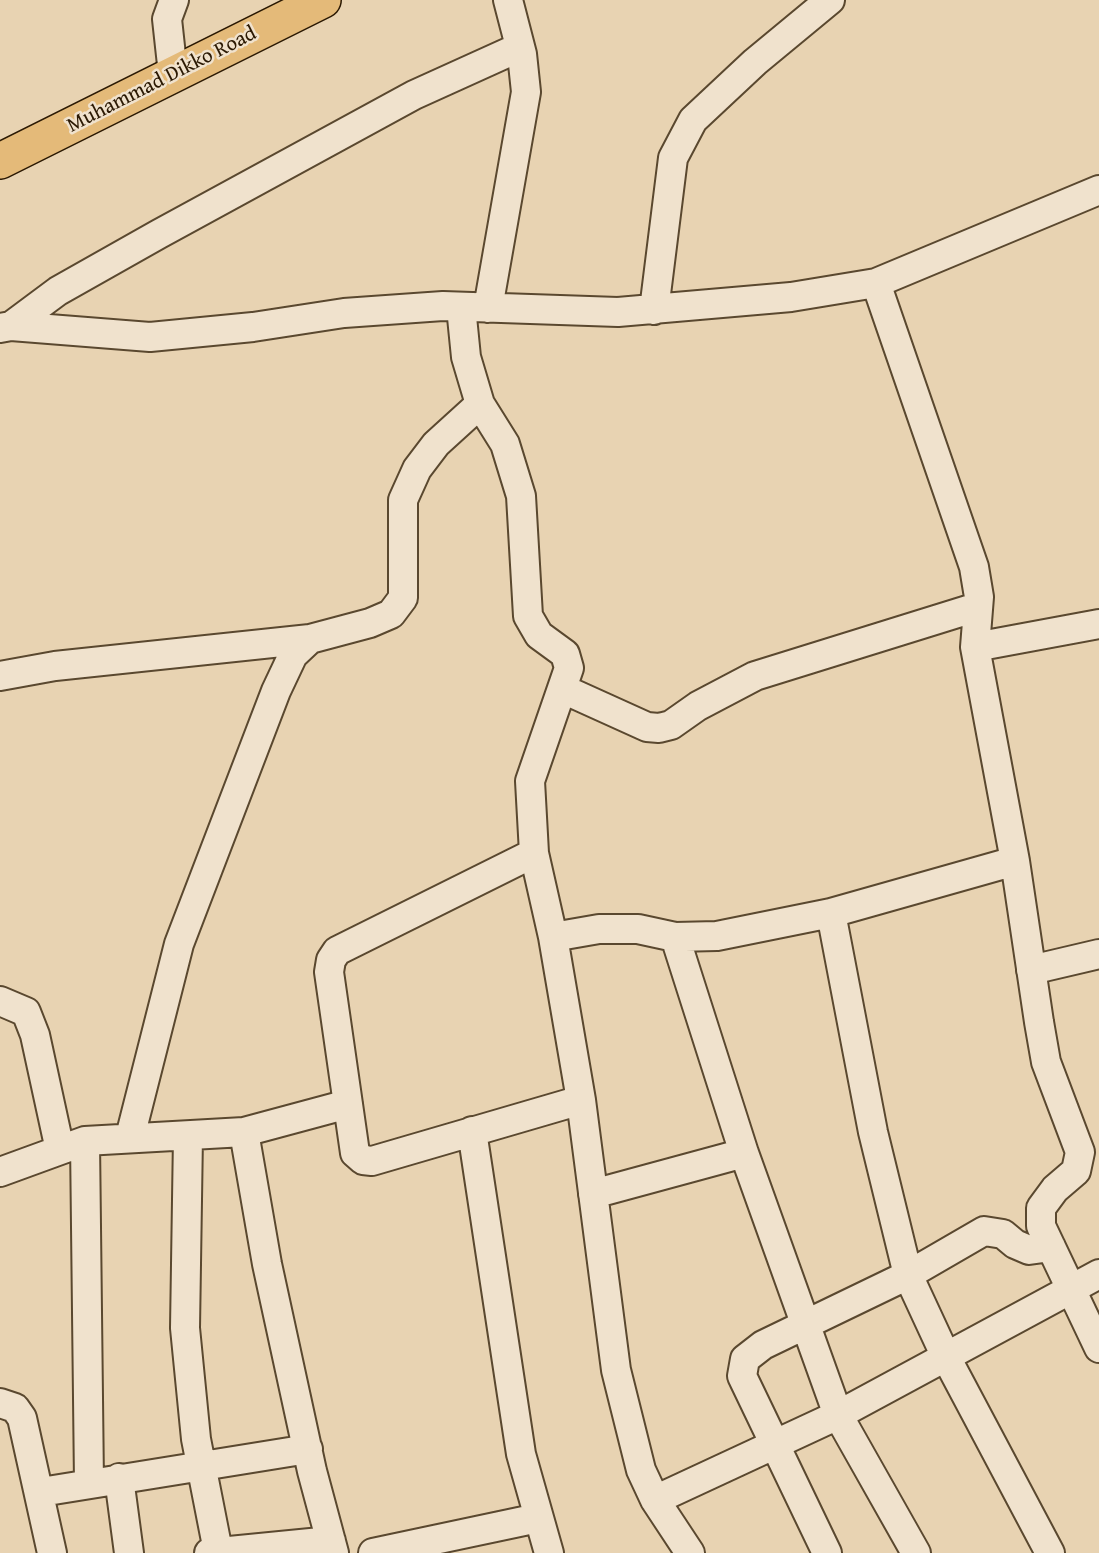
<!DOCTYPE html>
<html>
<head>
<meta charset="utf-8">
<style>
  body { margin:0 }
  canvas { display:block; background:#e8d3b2 }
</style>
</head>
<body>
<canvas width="1099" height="1553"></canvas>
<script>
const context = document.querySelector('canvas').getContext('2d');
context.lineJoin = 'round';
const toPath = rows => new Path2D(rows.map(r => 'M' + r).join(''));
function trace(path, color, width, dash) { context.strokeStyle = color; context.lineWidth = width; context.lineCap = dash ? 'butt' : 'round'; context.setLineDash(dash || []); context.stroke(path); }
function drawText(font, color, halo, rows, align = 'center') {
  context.font = font + ' "Gentium Book Plus",serif'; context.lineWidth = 5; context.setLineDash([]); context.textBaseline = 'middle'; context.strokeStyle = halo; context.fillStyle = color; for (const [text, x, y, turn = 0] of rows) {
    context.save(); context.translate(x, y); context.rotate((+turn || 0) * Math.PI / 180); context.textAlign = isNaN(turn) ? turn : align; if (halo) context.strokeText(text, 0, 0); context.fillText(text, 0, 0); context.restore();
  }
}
const minor = toPath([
  [173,74,167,19,174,0],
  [876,283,974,567,979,597,975,647,1015,861,1039,1022,1046,1062,1080,1152,1076,1171,1055,1189,1041,1208,1041,1226,1099,1348],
  [461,307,466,357,480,404,505,444,521,496,528,616,539,635,565,654,569,668,530,781,534,853,553,937,581,1100,616,1370,641,1470,655,1500,690,1553],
  [488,308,526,92,522,54,508,0],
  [654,310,673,158,693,120,755,62,830,0],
  [11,326,58,291,159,234,414,95,520,47],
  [0,328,11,326,150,337,253,327,344,313,443,306,618,312,791,297,876,283,1099,190],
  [975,647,1099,624],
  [0,676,55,666,310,639,370,623,391,614,403,598,403,500,417,469,436,444,480,404],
  [563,689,647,727,659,728,671,725,698,706,755,676,977,607],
  [534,853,337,951,331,960,329,972,355,1153,363,1160,372,1161,581,1100],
  [831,913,873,1132,908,1275,946,1357,1050,1553],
  [553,937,599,929,638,929,675,937,717,936,831,913,1015,861],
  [675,937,744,1153,838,1415,916,1553],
  [1031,970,1099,954],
  [0,1001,26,1012,35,1035,60,1150],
  [472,1131,521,1454,549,1553],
  [244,1132,267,1264,312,1471,334,1553],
  [188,1136,185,1328,196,1439,218,1551],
  [130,1137,179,944,276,691,293,655,310,639],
  [85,1141,89,1483],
  [0,1172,85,1141,244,1132,348,1104],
  [593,1194,744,1153],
  [0,1403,15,1408,22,1418,52,1553],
  [119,1478,129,1553],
  [41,1492,308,1449],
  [655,1500,838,1415,1099,1274],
  [209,1553,331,1541],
  [373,1553,538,1518],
  [827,1553,742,1376,745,1359,763,1345,908,1275,984,1231,1003,1234,1015,1244,1029,1250,1051,1247]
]);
const major = toPath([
  [0,161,323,0]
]);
const streetNames = [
  ["Muhammad Dikko Road",162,80,-27]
];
trace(minor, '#5a482f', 32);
trace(major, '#2b1903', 38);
trace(minor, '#f0e2cd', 28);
trace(major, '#e4ba79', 35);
drawText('21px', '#2b1903', '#f0e2cd', streetNames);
</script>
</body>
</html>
